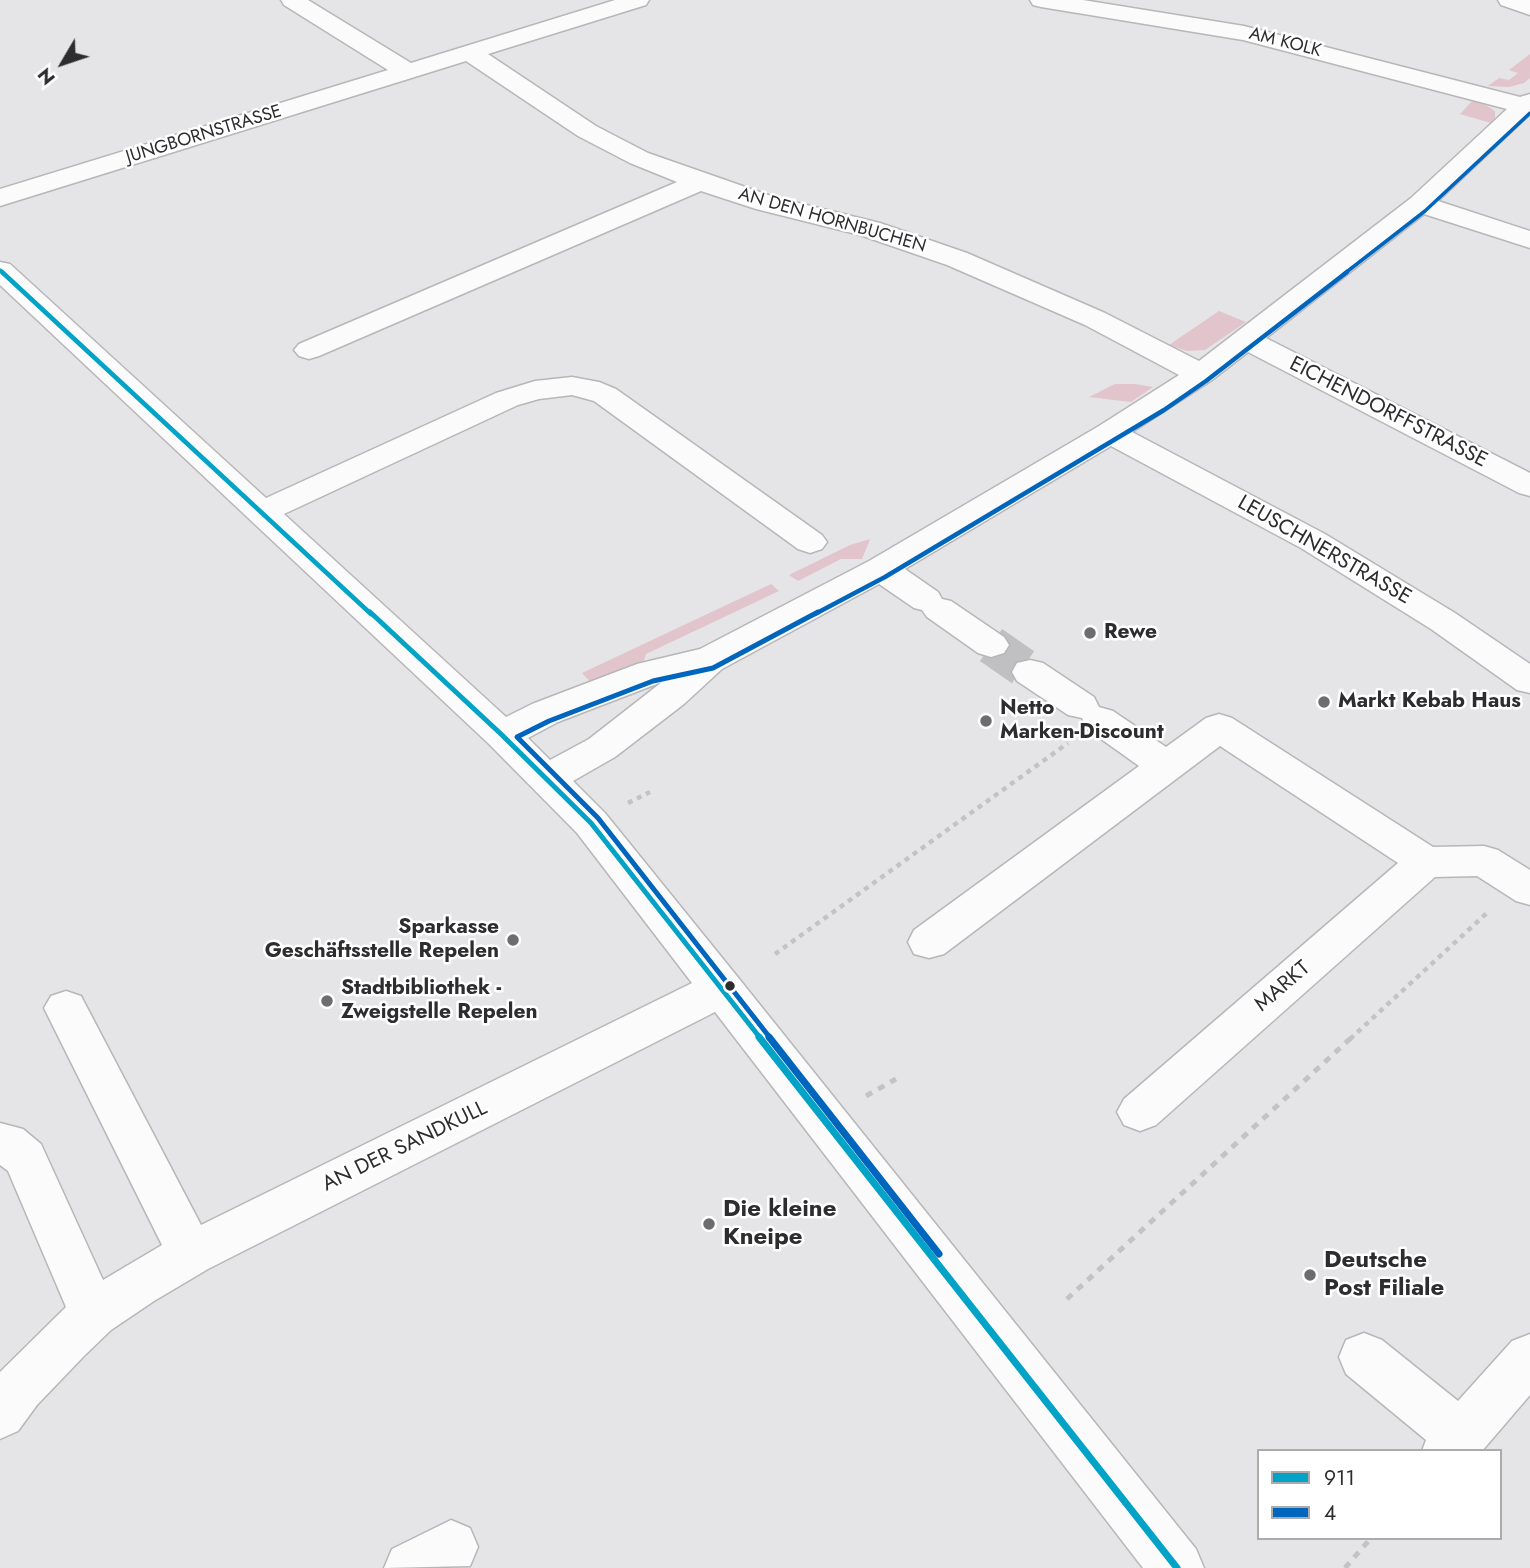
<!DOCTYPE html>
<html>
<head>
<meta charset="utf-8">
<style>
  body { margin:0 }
  #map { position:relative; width:1530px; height:1568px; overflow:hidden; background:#e5e4e6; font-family:Jost,sans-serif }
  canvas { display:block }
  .legend { position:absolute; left:1257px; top:1449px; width:245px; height:91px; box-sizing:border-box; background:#fff; border:2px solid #ababab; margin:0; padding:9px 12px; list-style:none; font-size:21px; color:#2d2c2e }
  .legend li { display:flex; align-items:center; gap:14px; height:35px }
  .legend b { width:35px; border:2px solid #ababab }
  .north { position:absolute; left:28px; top:28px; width:70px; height:70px; -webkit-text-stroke:5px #fff; paint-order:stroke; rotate:231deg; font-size:19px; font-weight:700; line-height:28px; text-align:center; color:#2d2c2e }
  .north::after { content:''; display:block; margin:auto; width:24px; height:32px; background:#2d2c2e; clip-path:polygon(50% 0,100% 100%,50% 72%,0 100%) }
</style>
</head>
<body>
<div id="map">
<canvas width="1530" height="1568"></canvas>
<ul class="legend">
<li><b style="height:9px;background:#02a3c6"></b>911</li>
<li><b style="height:9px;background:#0065bd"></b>4</li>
</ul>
<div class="north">N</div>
</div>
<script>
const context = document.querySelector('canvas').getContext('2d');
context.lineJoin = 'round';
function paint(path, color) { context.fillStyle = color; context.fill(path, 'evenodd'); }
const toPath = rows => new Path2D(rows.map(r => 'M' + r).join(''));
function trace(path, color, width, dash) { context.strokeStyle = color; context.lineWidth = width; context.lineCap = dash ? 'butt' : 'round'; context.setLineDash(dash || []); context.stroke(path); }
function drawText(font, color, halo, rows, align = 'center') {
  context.font = font + ' Jost,sans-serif'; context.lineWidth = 5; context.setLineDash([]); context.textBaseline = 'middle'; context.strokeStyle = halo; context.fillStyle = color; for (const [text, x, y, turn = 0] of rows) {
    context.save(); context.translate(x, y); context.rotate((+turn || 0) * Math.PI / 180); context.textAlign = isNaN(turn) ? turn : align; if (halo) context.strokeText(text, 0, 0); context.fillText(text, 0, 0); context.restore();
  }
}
const green = toPath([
  [1530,54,1530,78,1524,83,1509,87,1488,86,1499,78,1509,80,1518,73,1509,70],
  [1475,98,1495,111,1495,118,1491,123,1460,114],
  [1219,311,1246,322,1205,350,1187,351,1169,345],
  [1115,384,1135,384,1153,387,1131,402,1089,397],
  [870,539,862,559,841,559,798,581,789,575,850,545],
  [771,584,779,591,646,654,642,666,594,686,582,673]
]);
const minorTunnel = toPath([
  [991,645,1030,672]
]);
const pathFar1 = toPath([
  [628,803,650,792],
  [775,954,1068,743],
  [1350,1039,1488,912]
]);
const path = toPath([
  [866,1096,896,1079],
  [1067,1299,1352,1037],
  [1345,1568,1371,1538]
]);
const minor = toPath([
  [281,0,308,0,411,63,615,0,649,0,646,5,488,54,596,126,648,153,774,197,880,223,967,253,1105,313,1199,361,1411,198,1507,109,1243,40,1041,7,1033,5,1030,0,1083,0,1244,26,1520,97,1530,94,1530,114,1438,201,1530,231,1530,248,1424,214,1266,338,1530,473,1530,496,1519,493,1248,352,1212,380,1132,432,1325,534,1455,613,1530,664,1530,693,1517,690,1431,629,1301,548,1111,446,905,569,938,592,942,599,951,601,1004,637,1009,645,1004,653,991,657,978,653,927,617,922,610,914,608,879,584,722,669,684,704,615,757,573,781,605,813,736,975,1196,1549,1204,1568,1143,1568,715,1012,208,1269,154,1301,111,1330,84,1356,37,1405,18,1431,0,1439,0,1372,66,1307,8,1171,0,1165,0,1123,23,1129,41,1144,103,1280,162,1245,44,1008,51,996,66,991,81,996,201,1225,692,983,577,833,489,744,0,285,0,262,10,264,266,498,496,393,535,381,572,377,599,382,616,389,822,535,827,542,822,549,810,553,798,549,594,401,572,395,539,399,518,405,284,514,506,717,532,704,637,664,700,649,869,561,1099,426,1179,375,1085,325,947,265,860,235,756,209,701,191,319,356,309,359,299,356,294,350,299,344,677,182,630,163,578,136,466,61,0,206,0,189,388,70,284,5,281,0],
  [662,682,589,739,550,760,528,738,558,722,662,682],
  [1498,0,1530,0,1530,15,1501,5,1498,0],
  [1030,660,1043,663,1094,697,1099,707,1113,711,1166,747,1206,718,1219,714,1232,718,1433,847,1484,846,1498,850,1530,870,1530,905,1516,901,1477,876,1435,877,1156,1125,1140,1131,1124,1125,1117,1112,1124,1099,1398,863,1220,746,944,954,929,958,914,954,908,942,914,930,1139,766,1087,729,1082,718,1068,715,1017,681,1012,672,1017,663,1030,660],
  [1364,1333,1382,1340,1458,1401,1512,1341,1530,1334,1530,1395,1482,1451,1422,1451,1426,1440,1346,1374,1339,1357,1346,1340,1364,1333],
  [451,1520,470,1528,478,1547,470,1566,384,1568,392,1549,451,1520]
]);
const bus1Far3 = toPath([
  [0,270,4,274]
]);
const bus1Far2 = toPath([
  [2,272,371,614]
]);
const bus1Far1 = toPath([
  [370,612,502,735,591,823,761,1039]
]);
const bus1 = toPath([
  [759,1037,1177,1568]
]);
const bus2Far3 = toPath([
  [1344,274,1425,211,1530,113]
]);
const bus2Far2 = toPath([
  [815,614,885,577,1164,410,1206,381,1347,272]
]);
const bus2Far1 = toPath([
  [771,1039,598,818,517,737,549,721,653,681,713,668,818,612]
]);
const bus2 = toPath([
  [769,1037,939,1254]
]);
const markers = [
  [1090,633,7,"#6d6c6e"],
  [1324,702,7,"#6d6c6e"],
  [986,721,7,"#6d6c6e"],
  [513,940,7,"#6d6c6e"],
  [730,986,6,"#2d2c2e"],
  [327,1001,7,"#6d6c6e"],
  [709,1224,7,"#6d6c6e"],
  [1310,1275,7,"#6d6c6e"]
];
const farStreetnames = [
  ["AM KOLK",1285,43,14],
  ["JUNGBORNSTRASSE",204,135,-17],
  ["AN DEN HORNBUCHEN",832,221,16]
];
const streetNames = [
  ["EICHENDORFFSTRASSE",1388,413,27],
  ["LEUSCHNERSTRASSE",1324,551,30],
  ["MARKT",1283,987,-41],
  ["AN DER SANDKULL",405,1147,-26]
];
const poiNames = [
  ["Rewe",1104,633],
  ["Markt Kebab Haus",1338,702],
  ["Netto",1000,709],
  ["Marken-Discount",1000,733],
  ["Sparkasse",499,928,"right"],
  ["Geschäftsstelle Repelen",499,952,"right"],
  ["Stadtbibliothek -",341,989],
  ["Zweigstelle Repelen",341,1013]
];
const nearPoinames = [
  ["Die kleine",723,1210],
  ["Kneipe",723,1238],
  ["Deutsche",1324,1261],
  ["Post Filiale",1324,1289]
];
paint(green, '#e2c4cd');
trace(minorTunnel, '#c0bfc1', 39, [39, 19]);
trace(minor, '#b7b6b8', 3);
trace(pathFar1, '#c3c3c4', 4.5, [5, 5]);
trace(path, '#c3c3c4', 5, [7, 7]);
paint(minor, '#fbfbfb');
trace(bus1Far3, '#02a3c6', 3.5);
trace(bus1Far2, '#02a3c6', 4.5);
trace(bus1Far1, '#02a3c6', 5);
trace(bus1, '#02a3c6', 7);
trace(bus2Far3, '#0065bd', 3.5);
trace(bus2Far2, '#0065bd', 4.5);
trace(bus2Far1, '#0065bd', 5);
trace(bus2, '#0065bd', 7);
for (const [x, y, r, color] of markers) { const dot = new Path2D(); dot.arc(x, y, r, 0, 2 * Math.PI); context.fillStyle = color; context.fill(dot); trace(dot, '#fff', 2.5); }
drawText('18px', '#2d2c2e', '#fff', farStreetnames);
drawText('21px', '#2d2c2e', '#fff', streetNames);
drawText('bold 21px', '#2d2c2e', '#fff', poiNames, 'left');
drawText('bold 24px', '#2d2c2e', '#fff', nearPoinames, 'left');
</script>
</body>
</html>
